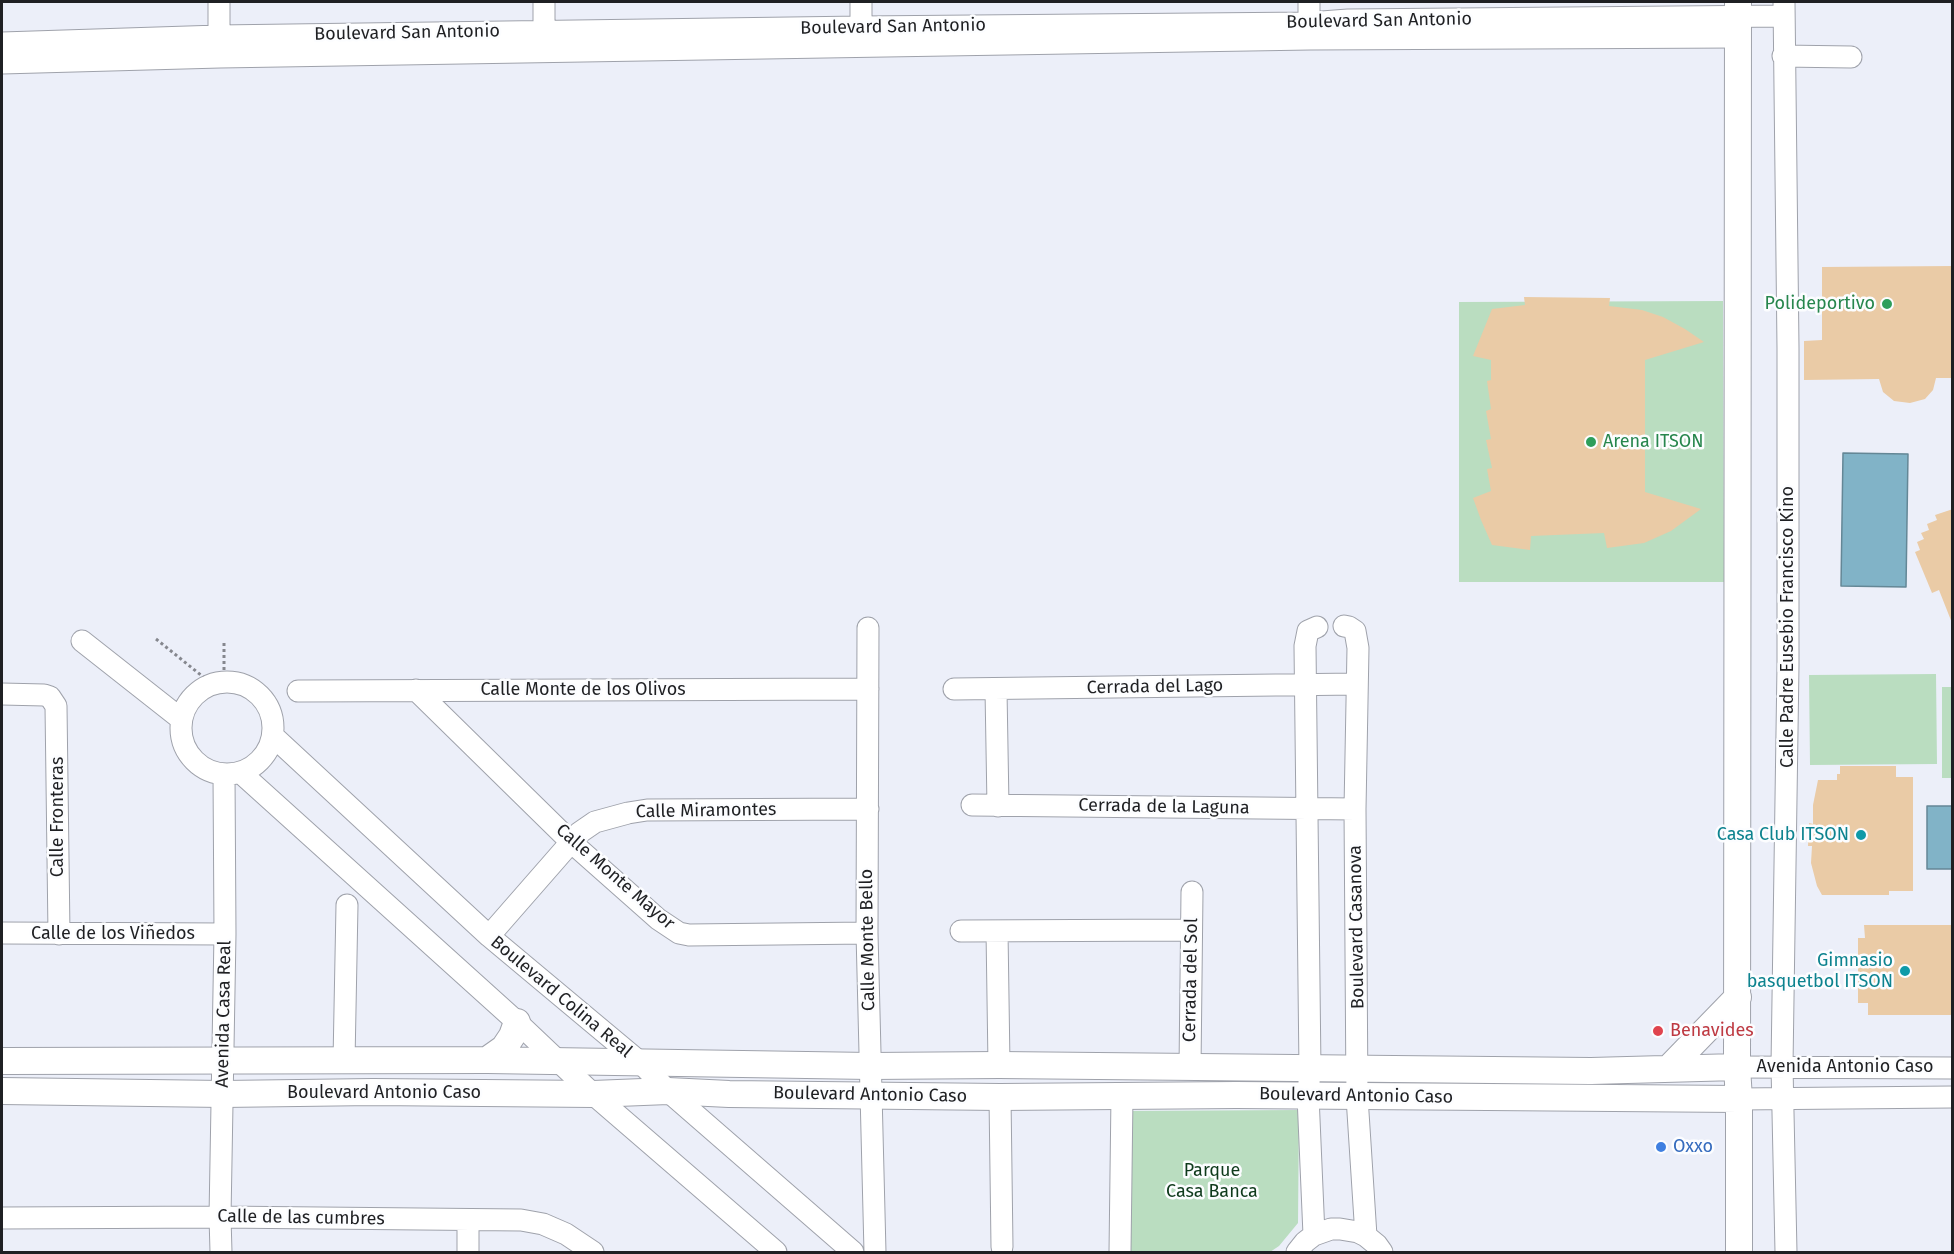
<!DOCTYPE html>
<html>
<head>
<meta charset="utf-8">
<style>
  body { margin:0 }
  #map { position:relative; width:1954px; height:1254px; overflow:hidden; background:#eceff9; font-family:"Fira Sans",sans-serif }
  canvas { display:block }
  .frame { position:absolute; inset:0; border:3px solid #1f2023; pointer-events:none }
</style>
</head>
<body>
<div id="map">
<canvas width="1954" height="1254"></canvas>
<div class="frame"></div>
</div>
<script>
const context = document.querySelector('canvas').getContext('2d');
context.lineJoin = 'round';
function paint(path, color) { context.fillStyle = color; context.fill(path, 'evenodd'); }
const toPath = rows => new Path2D(rows.map(r => 'M' + r).join(''));
function trace(path, color, width, dash) { context.strokeStyle = color; context.lineWidth = width; context.lineCap = dash ? 'butt' : 'round'; context.setLineDash(dash || []); context.stroke(path); }
function drawText(font, color, halo, rows, align = 'center') {
  context.font = font + ' "Fira Sans",sans-serif'; context.lineWidth = 5; context.setLineDash([]); context.textBaseline = 'middle'; context.strokeStyle = halo; context.fillStyle = color; for (const [text, x, y, turn = 0] of rows) {
    context.save(); context.translate(x, y); context.rotate((+turn || 0) * Math.PI / 180); context.textAlign = isNaN(turn) ? turn : align; if (halo) context.strokeText(text, 0, 0); context.fillText(text, 0, 0); context.restore();
  }
}
const green = toPath([
  [1723,301,1724,582,1459,582,1459,302],
  [1936,674,1937,764,1810,765,1809,675],
  [1942,687,1952,687,1952,778,1942,778],
  [1299,1110,1298,1223,1279,1246,1270,1252,1131,1252,1124,1245,1126,1111]
]);
const water = toPath([
  [1843,453,1908,454,1906,587,1841,586,1843,453],
  [1927,806,1952,806,1952,869,1927,869,1927,806]
]);
const building = toPath([
  [1953,266,1953,378,1936,378,1933,390,1925,399,1910,403,1894,401,1883,392,1879,379,1804,380,1804,341,1822,340,1822,267],
  [1524,297,1610,298,1609,306,1642,310,1663,317,1685,329,1704,342,1645,360,1645,492,1701,509,1671,531,1644,543,1607,548,1604,533,1531,536,1530,550,1492,545,1481,520,1473,498,1491,491,1487,469,1492,468,1486,440,1491,439,1486,411,1491,409,1487,381,1491,380,1491,360,1473,356,1492,309,1525,305],
  [1953,509,1953,623,1952,623,1939,590,1932,593,1915,552,1920,550,1917,542,1924,539,1921,533,1929,530,1927,524,1937,520,1935,515],
  [1840,766,1896,766,1896,777,1913,777,1913,891,1889,891,1889,895,1822,895,1817,886,1811,863,1812,846,1808,846,1809,823,1813,824,1813,805,1818,780,1837,780,1837,774,1840,774],
  [1864,925,1953,925,1953,1015,1868,1015,1868,1003,1858,1003,1858,938,1865,938]
]);
const path = toPath([
  [156,639,212,684],
  [224,682,224,642]
]);
const minor = toPath([
  [219,2,219,36],
  [544,2,544,32],
  [861,2,861,27],
  [1309,2,1309,23],
  [1784,2,1788,348,1788,665,1782,1066,1786,1252],
  [2,43,219,36,861,27,1309,23,1348,20,1784,16],
  [1783,56,1851,57],
  [2,63,220,57,1310,39,1738,37],
  [1344,626,1349,627,1355,631,1358,648,1355,809,1357,1097,1366,1236],
  [868,628,867,933,875,1252],
  [82,641,181,719],
  '181 728a46 46 0 1 1 92 0a46 46 0 1 1-92 0Z',
  [954,689,1356,684],
  [416,690,571,842,658,919,679,933,689,935,867,933],
  [996,690,998,806],
  [298,691,868,689],
  [2,694,44,695,50,697,56,706,59,934],
  [273,736,489,936,641,1063,668,1091,853,1252],
  [241,773,517,1022,593,1094,776,1252],
  [972,805,1355,809],
  [961,931,1191,930],
  [997,931,999,1065],
  [2,933,225,934],
  [489,936,579,833,595,822,628,813,647,810,868,809],
  [344,1061,347,905],
  [1737,1067,1952,1068],
  [1190,1068,1192,892],
  [1000,1097,1002,1247],
  [1739,1099,1952,1097],
  [2,1218,220,1217,521,1220,543,1224,566,1234,593,1252],
  [468,1220,468,1252],
  [1314,1235,1308,1096,1310,1069,1305,646,1308,631,1317,627],
  [221,1252,220,1217,225,934,224,774],
  [1120,1252,1122,1095],
  [1297,1252,1305,1242,1314,1235,1331,1229,1340,1229,1358,1232,1366,1236,1377,1245,1382,1252]
]);
const major = toPath([
  [1738,2,1737,1067,1739,1099,1739,1252],
  [487,1060,504,1048,512,1036,517,1022],
  [2,1061,487,1060,870,1066,999,1065,1591,1071,1737,1067],
  [1669,1068,1738,997],
  [2,1091,223,1094,373,1092,593,1094,668,1091,729,1094,1000,1097,1236,1095,1739,1099]
]);
const markers = [
  [1887,304,6,"#2e9e5b"],
  [1591,442,6,"#2e9e5b"],
  [1861,835,6,"#0f9aa8"],
  [1905,971,6,"#0f9aa8"],
  [1658,1031,6,"#e0444e"],
  [1661,1147,6,"#3f7fe0"]
];
const streetNames = [
  ["Boulevard San Antonio",1379,21,-1],
  ["Boulevard San Antonio",893,27,-1],
  ["Boulevard San Antonio",407,33,-1],
  ["Calle Padre Eusebio Francisco Kino",1788,627,-90],
  ["Cerrada del Lago",1155,687,-1],
  ["Calle Monte de los Olivos",583,690],
  ["Cerrada de la Laguna",1164,807,1],
  ["Calle Miramontes",706,811,-1],
  ["Calle Fronteras",58,817,-90],
  ["Calle Monte Mayor",615,877,41],
  ["Boulevard Casanova",1357,927,-91],
  ["Calle de los Viñedos",113,934],
  ["Calle Monte Bello",868,940,-91],
  ["Cerrada del Sol",1191,980,-89],
  ["Boulevard Colina Real",561,997,40],
  ["Avenida Casa Real",224,1014,-89],
  ["Avenida Antonio Caso",1845,1067],
  ["Boulevard Antonio Caso",384,1093],
  ["Boulevard Antonio Caso",870,1095,1],
  ["Boulevard Antonio Caso",1356,1096,1],
  ["Calle de las cumbres",301,1218,1]
];
const leisureNames = [
  ["Polideportivo",1875,304],
  ["Arena ITSON",1603,442,"left"]
];
const cultureNames = [
  ["Casa Club ITSON",1849,835],
  ["Gimnasio",1893,961],
  ["basquetbol ITSON",1893,982]
];
const healthNames = [
  ["Benavides",1670,1031]
];
const shopNames = [
  ["Oxxo",1673,1147]
];
const parkNames = [
  ["Parque",1212,1171],
  ["Casa Banca",1212,1192]
];
paint(green, '#baddc0');
paint(water, '#81b3c7');
trace(water, '#648796', 1.5);
paint(building, '#eacba6');
trace(minor, '#9fa2ab', 23);
trace(major, '#9fa2ab', 28);
trace(path, '#85878e', 3, [3, 3]);
trace(minor, '#fff', 21);
trace(major, '#fff', 26);
for (const [x, y, r, color] of markers) { const dot = new Path2D(); dot.arc(x, y, r, 0, 2 * Math.PI); context.fillStyle = color; context.fill(dot); trace(dot, '#fcfdff', 2); }
drawText('18px', '#1f2023', '#fcfdff', streetNames);
drawText('18px', '#27864d', '#fcfdff', leisureNames, 'right');
drawText('18px', '#0d838f', '#fcfdff', cultureNames, 'right');
drawText('18px', '#be3a42', '#fcfdff', healthNames, 'left');
drawText('18px', '#366cbe', '#fcfdff', shopNames, 'left');
drawText('18px', '#0e3a1b', '#fcfdff', parkNames);
</script>
</body>
</html>
